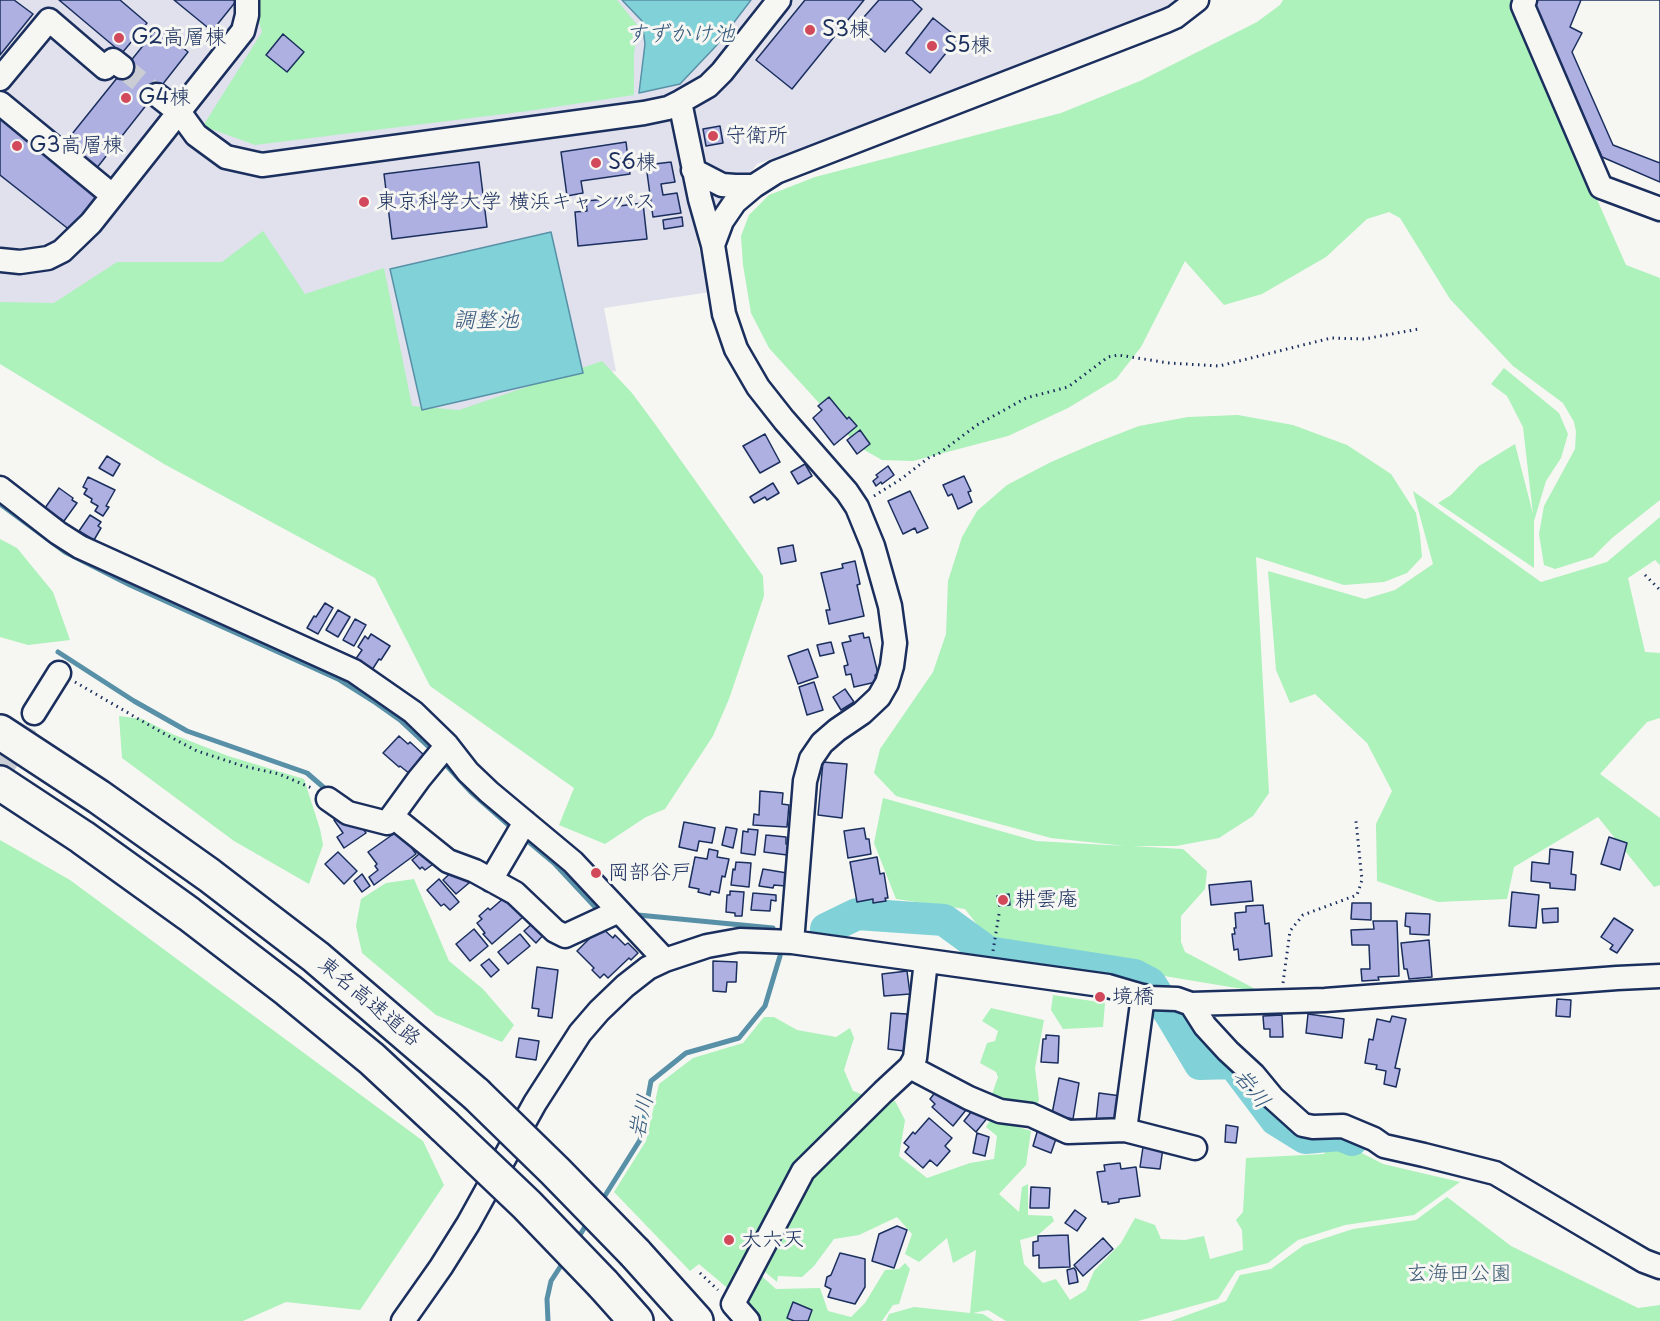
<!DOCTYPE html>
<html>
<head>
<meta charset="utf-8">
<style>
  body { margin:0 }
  canvas { display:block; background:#f6f6f2 }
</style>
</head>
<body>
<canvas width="1660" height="1321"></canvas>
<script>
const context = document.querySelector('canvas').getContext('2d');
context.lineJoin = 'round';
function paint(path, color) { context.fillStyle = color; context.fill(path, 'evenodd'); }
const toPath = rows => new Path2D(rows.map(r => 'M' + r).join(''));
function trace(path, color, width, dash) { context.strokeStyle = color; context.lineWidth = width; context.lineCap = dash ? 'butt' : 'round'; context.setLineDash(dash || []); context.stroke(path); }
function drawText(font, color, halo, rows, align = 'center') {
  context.font = font + ' "Playpen Sans","Klee One",sans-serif'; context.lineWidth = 6; context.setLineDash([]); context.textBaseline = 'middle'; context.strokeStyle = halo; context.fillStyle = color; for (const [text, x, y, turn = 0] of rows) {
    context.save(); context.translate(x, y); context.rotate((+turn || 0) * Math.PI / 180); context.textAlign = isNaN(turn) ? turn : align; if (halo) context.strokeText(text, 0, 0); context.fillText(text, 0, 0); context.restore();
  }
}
const built = toPath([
  [0,0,1178,0,1170,5,1003,76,757,164,697,241,710,292,604,308,616,371,560,381,405,426,0,328]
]);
const green = toPath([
  [253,0,617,0,638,26,634,54,634,95,528,111,255,145,203,126,262,32],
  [1283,0,1514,0,1512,7,1626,265,1660,278,1660,500,1612,538,1593,557,1555,569,1544,565,1539,534,1544,506,1575,449,1576,432,1574,422,1563,403,1513,366,1450,299,1400,218,1389,212,1367,219,1326,257,1262,294,1224,305,1185,261,1141,347,1116,379,1068,408,1008,436,913,461,882,460,859,447,769,348,751,313,743,265,741,236,749,215,769,195,815,177,1061,113,1140,81,1257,22,1280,5],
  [263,231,305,294,384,268,412,406,459,410,602,361,632,393,655,424,763,576,764,596,729,699,713,736,665,809,646,817,605,844,559,825,574,788,430,686,375,578,164,464,0,364,0,302,54,303,117,262,222,262],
  [1504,368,1559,413,1568,434,1561,458,1546,481,1534,521,1534,568,1438,503,1451,495,1479,466,1515,444,1533,514,1523,427,1507,396,1491,384],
  [1238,415,1293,425,1347,445,1391,474,1416,513,1420,535,1422,557,1407,573,1384,582,1344,585,1256,557,1269,793,1253,816,1219,838,1176,846,1132,846,1183,849,1207,871,1205,889,1181,916,1181,942,1185,952,1261,992,1158,975,989,940,965,909,896,899,874,843,883,798,1036,841,1125,846,1051,838,896,796,874,773,880,749,933,672,946,634,948,581,962,537,977,511,1007,485,1051,462,1095,443,1139,426,1188,417],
  [1413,491,1541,582,1607,562,1660,517,1660,565,1655,560,1628,578,1645,652,1660,653,1660,718,1647,722,1600,774,1660,818,1660,885,1654,887,1598,817,1514,867,1507,899,1438,902,1377,881,1376,824,1392,791,1367,743,1315,694,1290,703,1276,670,1268,571,1365,599,1395,590,1433,564],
  [0,539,17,548,53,592,70,640,28,645,0,637],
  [119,716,142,719,172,734,228,756,304,779,320,829,323,845,309,884,234,841,122,758],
  [0,840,70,880,423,1141,444,1185,360,1310,286,1302,243,1321,0,1321],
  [414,879,449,961,483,989,514,1025,502,1042,436,1015,362,953,356,926,361,899,386,883],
  [1053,995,1105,1003,1103,1027,1063,1029,1051,1010],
  [991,1008,1044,1020,1035,1068,1039,1100,1037,1104,1006,1104,991,1097,998,1077,996,1072,980,1063,987,1043,995,1041,998,1031,982,1021],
  [764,1017,774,1017,797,1030,836,1037,850,1028,854,1038,844,1070,853,1091,869,1097,731,1291,699,1264,690,1271,614,1192,646,1141,659,1084,693,1058,743,1043],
  [895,1101,905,1120,899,1156,927,1178,970,1163,994,1159,997,1136,986,1127,991,1119,1031,1131,1026,1165,999,1194,1019,1212,1022,1187,1028,1184,1028,1215,1052,1216,1054,1221,1038,1235,1020,1240,1024,1264,1043,1283,1056,1279,1070,1300,1086,1290,1094,1271,1121,1243,1135,1218,1155,1225,1161,1239,1185,1240,1204,1236,1210,1259,1243,1250,1242,1230,1236,1220,1243,1212,1246,1158,1324,1154,1332,1144,1344,1144,1383,1164,1460,1182,1414,1215,1345,1225,1298,1240,1268,1263,1236,1271,1218,1299,1138,1321,1006,1321,988,1310,973,1313,983,1314,994,1321,886,1321,889,1314,914,1307,970,1313,976,1250,953,1263,947,1238,919,1262,905,1254,912,1234,897,1217,859,1235,834,1239,814,1266,802,1277,778,1276,777,1282,758,1266,809,1174,883,1104],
  [1447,1197,1511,1246,1638,1308,1660,1305,1660,1321,1171,1321,1226,1301,1240,1275,1271,1269,1304,1245,1353,1229,1416,1220],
  [905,1263,910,1269,899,1304,893,1305,882,1321,761,1321,743,1301,757,1272,776,1289,820,1288,828,1311,851,1317,865,1303,885,1270,899,1269]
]);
const water = toPath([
  [622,0,751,0,716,46,680,84,639,93,645,44,642,21,622,0],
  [551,232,583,373,422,410,390,269,551,232]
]);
const stream = toPath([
  [0,504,65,552,130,585,338,679,376,703,400,720,431,749],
  [58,652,134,701,187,731,307,773,329,792],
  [446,765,471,792,512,828],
  [523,837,554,863,597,909],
  [638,915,773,928],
  [601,1202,640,1140,651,1081,686,1053,739,1038,765,1006,780,956],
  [577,1240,589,1220],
  [548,1321,547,1299,551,1281,564,1261]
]);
const river = toPath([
  [826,929,857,914,944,920,988,952,1135,975,1150,983,1172,1017,1200,1064,1233,1063,1276,1120,1305,1138,1340,1135,1352,1140]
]);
const building = toPath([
  [0,0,14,0,33,14,0,55,0,0],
  [59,0,120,0,147,23,122,53,59,0],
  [174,0,237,0,212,31,174,0],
  [805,0,864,0,792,89,756,60,805,0],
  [879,0,912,0,922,9,885,52,856,26,879,0],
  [1533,0,1660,0,1660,182,1602,157,1533,2,1533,0],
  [1581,0,1660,0,1660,163,1613,145,1572,52,1582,33,1570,27,1581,0],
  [933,18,958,38,930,73,906,53,933,18],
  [158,27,188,52,96,169,64,144,158,27],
  [283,34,304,52,287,72,266,55,283,34],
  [0,117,98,198,71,231,0,175,0,117],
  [720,126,723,143,706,146,703,129,720,126],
  [626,142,630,174,581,181,583,193,567,196,561,152,626,142],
  [479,162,487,227,392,239,384,174,479,162],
  [671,162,675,182,661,184,663,195,677,193,681,213,653,217,646,165,671,162],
  [618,198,619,206,643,203,647,239,578,246,575,212,587,211,586,201,618,198],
  [682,217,683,226,664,229,663,220,682,217],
  [829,397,847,419,849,417,857,426,834,445,813,418,822,410,818,406,829,397],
  [860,430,870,444,857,454,847,440,860,430],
  [765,434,780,462,760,473,743,446,765,434],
  [107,456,120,464,113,476,99,468,107,456],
  [805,464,812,476,798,484,791,472,805,464],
  [888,466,894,475,882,484,881,482,876,486,873,481,878,477,876,475,888,466],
  [964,476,971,491,968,492,972,502,958,509,952,494,948,496,943,485,964,476],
  [88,477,115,490,106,506,109,507,103,516,95,511,98,506,91,502,92,499,84,494,87,489,83,487,88,477],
  [773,483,779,493,767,500,765,497,754,503,750,497,773,483],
  [59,488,73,498,72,500,77,503,64,521,45,508,59,488],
  [910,491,928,528,917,533,915,528,903,534,888,501,910,491],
  [90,515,101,522,98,526,101,528,94,540,79,531,90,515],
  [793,545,796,561,781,564,778,548,793,545],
  [855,561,860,584,857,585,864,616,829,624,826,610,830,610,821,573,843,568,842,564,855,561],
  [325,603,333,608,318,634,307,628,314,616,316,617,325,603],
  [338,610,350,617,338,637,326,630,338,610],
  [355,619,366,625,354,646,343,640,355,619],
  [863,633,864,638,869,637,878,674,875,675,876,682,854,687,851,674,846,675,844,666,848,665,842,643,851,641,849,636,863,633],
  [371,634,390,646,381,660,379,659,372,670,355,660,362,650,358,647,365,636,368,639,371,634],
  [831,642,834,653,820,656,817,645,831,642],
  [808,649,818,677,798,684,788,656,808,649],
  [814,682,823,710,807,715,799,687,814,682],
  [845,689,854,702,841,710,833,697,845,689],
  [399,736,408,744,410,742,426,757,410,774,400,766,399,767,383,753,399,736],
  [823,762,847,764,842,818,818,815,823,762],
  [760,791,783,793,782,804,789,805,787,827,753,825,754,814,759,815,760,791],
  [344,814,358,821,366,833,344,848,337,837,343,833,334,820,344,814],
  [684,822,715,828,712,843,699,841,697,851,679,847,684,822],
  [726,827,737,829,733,848,722,845,726,827],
  [864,828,866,839,869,839,871,854,848,858,844,831,864,828],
  [748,829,758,830,755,855,741,853,743,831,748,832,748,829],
  [399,830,416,854,374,885,369,877,378,870,375,866,377,864,368,852,399,830],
  [766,835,786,837,786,844,788,844,787,855,764,852,766,835],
  [1609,837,1627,843,1620,870,1601,864,1609,837],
  [425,849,436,862,425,870,422,867,420,869,412,860,425,849],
  [709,849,718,851,717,857,729,859,725,877,722,876,719,893,711,891,710,895,698,892,699,889,689,887,695,857,707,859,709,849],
  [1550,849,1573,852,1571,874,1576,875,1575,890,1550,888,1550,883,1531,881,1532,862,1549,864,1550,849],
  [338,852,357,871,344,884,325,864,338,852],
  [877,857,880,874,884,873,888,898,885,898,886,901,873,903,873,899,857,902,850,862,877,857],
  [736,862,751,863,749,887,731,885,733,869,735,870,736,862],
  [456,868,469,883,456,894,443,880,456,868],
  [763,869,787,873,785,886,774,885,773,888,759,886,763,869],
  [362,874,370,886,362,892,354,881,362,874],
  [439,879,459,902,450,910,444,904,441,906,427,890,439,879],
  [1251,881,1253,901,1211,905,1209,885,1251,881],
  [730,891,744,892,742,916,735,916,735,913,726,912,727,895,730,895,730,891],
  [1512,892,1539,895,1536,928,1509,926,1512,892],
  [753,893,776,895,776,901,771,900,770,911,751,910,753,893],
  [1009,894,1010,905,999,906,997,896,1009,894],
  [505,897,523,917,492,944,483,934,485,933,477,923,482,919,479,916,488,908,490,910,505,897],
  [1352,903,1371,903,1371,920,1351,919,1352,903],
  [1263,905,1265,924,1269,923,1272,956,1239,960,1238,949,1234,950,1232,934,1235,934,1234,928,1236,928,1235,913,1246,912,1246,906,1263,905],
  [1558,908,1558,922,1543,923,1542,909,1558,908],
  [1406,913,1430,914,1429,935,1410,934,1410,927,1405,926,1406,913],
  [1614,918,1633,930,1617,953,1610,949,1613,945,1601,937,1614,918],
  [535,921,546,932,536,943,524,931,535,921],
  [1373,921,1397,921,1399,976,1378,977,1379,980,1362,981,1361,969,1370,969,1369,945,1352,945,1351,930,1374,929,1373,921],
  [601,927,613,938,615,935,625,945,628,943,638,953,631,960,629,958,608,978,604,974,600,978,592,970,594,968,577,951,601,927],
  [474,929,488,946,470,961,456,944,474,929],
  [520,934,530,946,508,964,498,952,520,934],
  [1429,940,1432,977,1409,979,1407,969,1404,969,1401,943,1429,940],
  [489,959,499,970,491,977,481,965,489,959],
  [713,961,737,962,736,982,727,982,726,992,713,991,713,961],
  [537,967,558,970,552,1018,538,1016,539,1009,532,1008,537,967],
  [907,971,910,994,884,996,882,974,907,971],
  [1557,999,1571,1000,1570,1017,1556,1016,1557,999],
  [891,1013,907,1014,904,1051,888,1049,891,1013],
  [1308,1014,1344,1019,1342,1038,1306,1033,1308,1014],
  [1282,1015,1283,1037,1270,1037,1270,1029,1264,1029,1263,1016,1282,1015],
  [1392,1016,1406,1019,1395,1068,1400,1069,1396,1087,1384,1084,1386,1071,1376,1069,1377,1065,1365,1063,1369,1039,1373,1040,1377,1019,1390,1022,1392,1016],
  [1046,1035,1059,1036,1058,1063,1041,1062,1043,1039,1046,1039,1046,1035],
  [519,1038,539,1041,536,1060,516,1057,519,1038],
  [1059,1078,1079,1083,1073,1119,1052,1114,1059,1078],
  [937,1090,943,1091,966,1110,953,1126,932,1107,935,1104,930,1099,937,1090],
  [1099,1093,1121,1096,1118,1123,1096,1121,1099,1093],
  [975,1107,988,1117,976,1132,964,1121,975,1107],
  [929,1118,952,1138,945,1146,950,1151,937,1166,930,1160,923,1168,905,1152,909,1147,904,1143,913,1132,915,1134,929,1118],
  [1226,1125,1238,1127,1236,1143,1225,1142,1226,1125],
  [1038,1129,1057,1136,1051,1153,1033,1146,1038,1129],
  [977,1133,989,1137,985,1156,973,1153,977,1133],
  [1143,1147,1163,1148,1160,1169,1140,1167,1143,1147],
  [1120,1163,1121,1169,1136,1167,1140,1196,1119,1199,1119,1202,1108,1204,1108,1202,1102,1202,1097,1172,1105,1171,1104,1165,1120,1163],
  [1031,1187,1050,1188,1049,1208,1030,1208,1031,1187],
  [1075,1210,1086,1218,1077,1231,1065,1223,1075,1210],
  [897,1226,907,1230,894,1268,872,1261,879,1234,897,1226],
  [1068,1235,1070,1267,1039,1268,1039,1255,1033,1256,1033,1242,1038,1241,1038,1236,1068,1235],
  [1103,1238,1113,1249,1083,1276,1074,1265,1103,1238],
  [840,1253,865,1259,865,1287,855,1304,828,1297,831,1289,825,1286,827,1277,831,1275,840,1253],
  [1074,1268,1076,1271,1078,1282,1069,1284,1067,1270,1074,1268],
  [793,1302,812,1310,808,1321,794,1321,787,1318,793,1302]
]);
const minorTunnel = toPath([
  [122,67,157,95],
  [0,774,34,713]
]);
const path = toPath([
  [874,496,901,479,931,456,937,455,977,425,1026,398,1068,387,1108,357,1118,355,1169,363,1219,366,1331,338,1364,339,1419,329],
  [1645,575,1660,590],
  [75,682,161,732,197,751,243,766,279,774,314,789],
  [993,951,999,914],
  [1283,983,1290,931,1303,915,1357,895,1362,880,1356,821],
  [700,1273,718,1290]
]);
const minor = toPath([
  [1525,0,1523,6,1601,187,1660,209],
  [0,79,49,20,105,68,113,60,122,67],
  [157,95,180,113,196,135,226,157,262,165,644,113,668,108,680,102,708,86,722,72,779,0],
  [680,102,700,199,713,245],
  [0,103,112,195],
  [693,170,722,185,735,186,754,186],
  [0,260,20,262,48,258,62,251,91,223,243,31,247,15,247,0],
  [0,488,58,533,80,547,354,671,413,712,447,745,468,772,489,792,573,862,665,960],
  [34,713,59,673],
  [328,799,348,813,387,823,419,779,447,745],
  [392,816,448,861,475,871,515,893,555,931,565,936,619,911],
  [491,880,525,822],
  [792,942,805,781,811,759,822,743,837,730,862,713,879,697,887,683,892,666,895,643,890,606,873,546,857,507,847,492,784,420,758,387,736,349,724,314,713,245,722,221,735,202,754,186,776,172,1166,21,1175,17,1197,0],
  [1191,1004,1205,1026,1228,1051,1254,1075,1273,1098,1303,1125,1313,1127,1343,1126,1374,1139,1384,1146,1424,1155,1495,1173,1610,1241,1644,1261,1660,1267],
  [910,1067,969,1098,1000,1111,1031,1115,1068,1132,1125,1130,1195,1148],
  [1125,1130,1143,996],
  [403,1321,441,1267,468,1224,535,1103,580,1033,599,1011,625,986,648,968,665,960,707,946,740,940,792,942,1108,986,1149,998,1177,999,1191,1004,1325,1000,1617,978,1660,976],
  [748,1321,733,1304,803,1171,883,1092,910,1067,915,1058,926,961]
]);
const highway = toPath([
  [0,732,99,797,209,875,316,957,476,1094],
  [0,783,82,837,189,914,288,990,372,1059,444,1126],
  [635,1253,696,1321],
  [603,1284,636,1321]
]);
const highwayBridge = toPath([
  [476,1094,555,1171,635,1253],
  [444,1126,527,1205,603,1284]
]);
const markers = [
  [810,30,6,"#d1495b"],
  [119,38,6,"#d1495b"],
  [932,46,6,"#d1495b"],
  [126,98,6,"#d1495b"],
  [713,136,6,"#d1495b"],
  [17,146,6,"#d1495b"],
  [596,163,6,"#d1495b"],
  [364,202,6,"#d1495b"],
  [596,873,6,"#d1495b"],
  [1003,900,6,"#d1495b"],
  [1100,997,6,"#d1495b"],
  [729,1240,6,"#d1495b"]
];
const poiNames = [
  ["S3棟",822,30],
  ["G2高層棟",131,38],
  ["S5棟",944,46],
  ["G4棟",138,98],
  ["守衛所",725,136],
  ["G3高層棟",29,146],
  ["S6棟",608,163],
  ["東京科学大学 横浜キャンパス",376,202],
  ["岡部谷戸",608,873],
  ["耕雲庵",1015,900],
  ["境橋",1112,997],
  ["大六天",741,1240]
];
const streetNames = [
  ["東名高速道路",369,1002,40]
];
const parkNames = [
  ["玄海田公園",1459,1274]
];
const waterNames = [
  ["すずかけ池",680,35],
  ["調整池",486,321],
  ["岩川",1251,1089,51],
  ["岩川",642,1117,-77]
];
paint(built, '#e0e1ed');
paint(green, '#adf1bb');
paint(water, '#81d2d8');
trace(water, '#5891a7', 1.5);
trace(stream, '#5891a7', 5);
trace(river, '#81d2d8', 32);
paint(building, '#adb0e1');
trace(building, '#1b2f5e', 1.5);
trace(minorTunnel, '#caced4', 22, [22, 11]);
trace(minor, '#1b2f5e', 27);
trace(highway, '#1b2f5e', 38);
trace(path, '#1b2f5e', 3, [1.5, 4.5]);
trace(minor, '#f6f6f2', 22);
trace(highway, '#f6f6f2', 33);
trace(highwayBridge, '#1b2f5e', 38, []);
trace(highwayBridge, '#f6f6f2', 33);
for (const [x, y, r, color] of markers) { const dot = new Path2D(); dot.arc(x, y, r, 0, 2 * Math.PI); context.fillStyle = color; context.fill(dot); trace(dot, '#f6f6f2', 2); }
drawText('21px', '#1b2f5e', '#f6f6f2', poiNames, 'left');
drawText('21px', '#1b2f5e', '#f6f6f2', streetNames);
drawText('21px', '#385671', '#f6f6f2', parkNames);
drawText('italic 22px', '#34587c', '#f6f6f2', waterNames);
</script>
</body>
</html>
